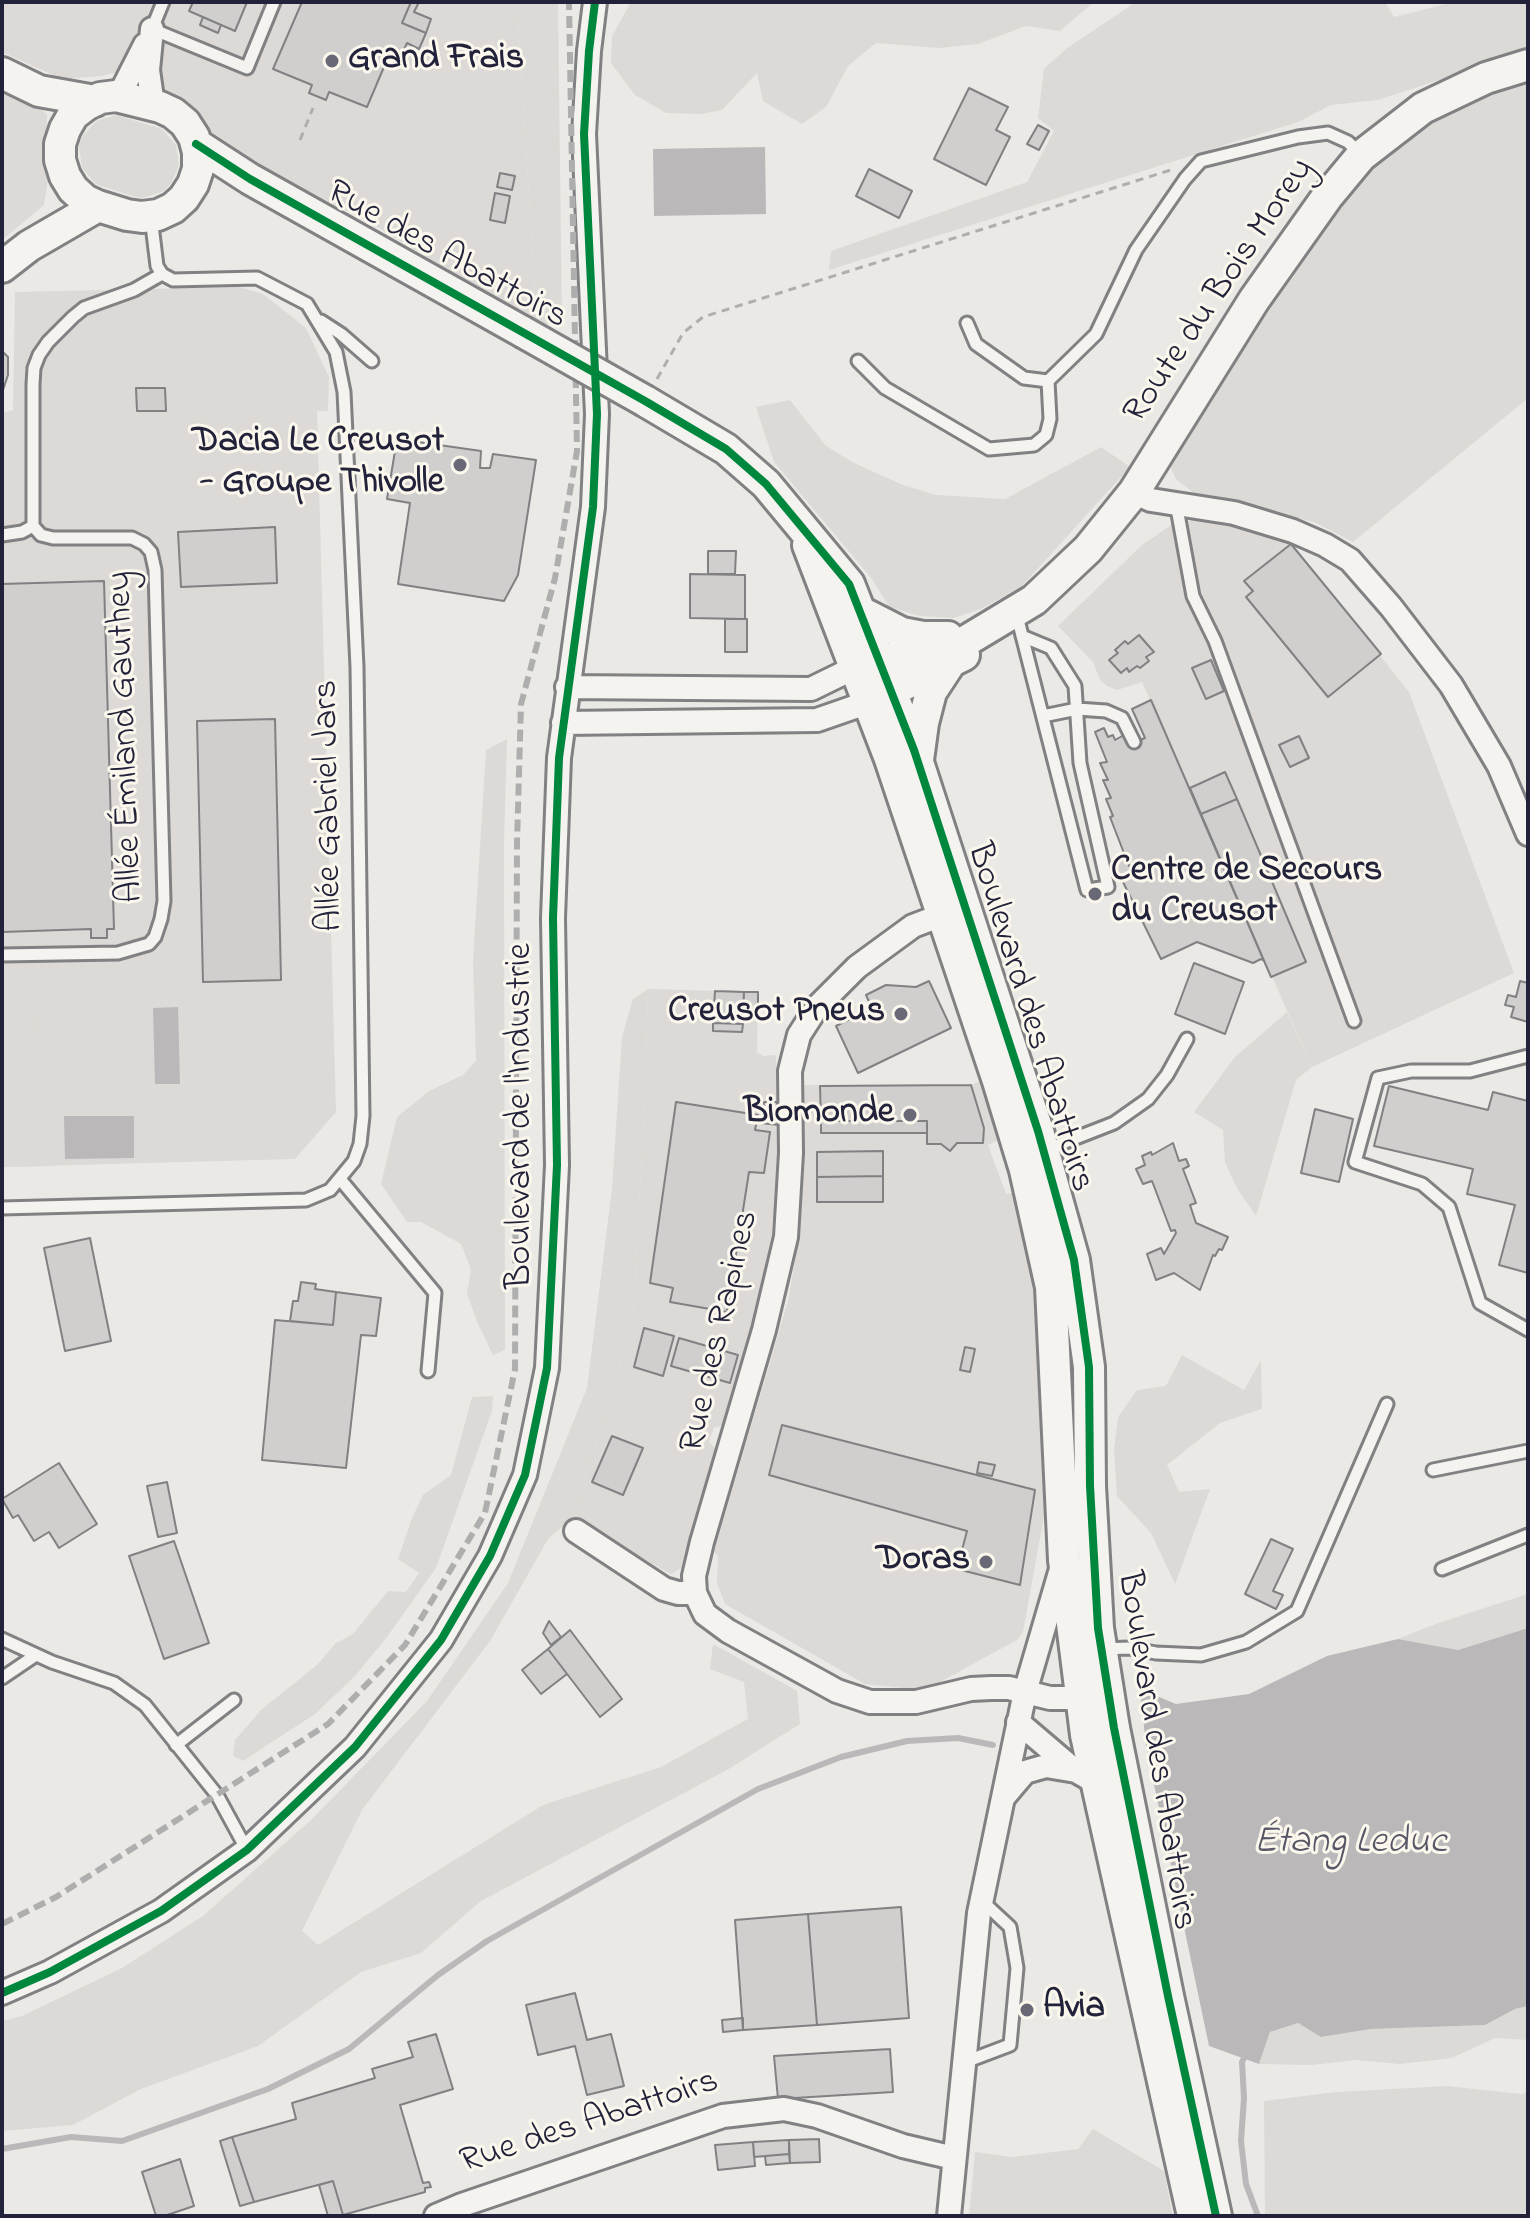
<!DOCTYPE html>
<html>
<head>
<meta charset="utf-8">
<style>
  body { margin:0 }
  #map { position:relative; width:1530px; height:2218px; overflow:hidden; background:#ebe9e5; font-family:"Indie Flower",sans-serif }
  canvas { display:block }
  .frame { position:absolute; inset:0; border:4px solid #22223b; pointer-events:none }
</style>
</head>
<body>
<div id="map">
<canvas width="1530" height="2218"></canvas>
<div class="frame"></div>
</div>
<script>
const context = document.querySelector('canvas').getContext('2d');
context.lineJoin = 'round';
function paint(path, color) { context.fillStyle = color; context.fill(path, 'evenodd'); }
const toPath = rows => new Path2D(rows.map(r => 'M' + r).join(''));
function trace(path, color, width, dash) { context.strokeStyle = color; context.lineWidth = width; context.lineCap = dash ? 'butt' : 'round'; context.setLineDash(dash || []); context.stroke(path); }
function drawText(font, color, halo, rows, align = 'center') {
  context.font = font + ' "Indie Flower",sans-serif'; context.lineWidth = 6; context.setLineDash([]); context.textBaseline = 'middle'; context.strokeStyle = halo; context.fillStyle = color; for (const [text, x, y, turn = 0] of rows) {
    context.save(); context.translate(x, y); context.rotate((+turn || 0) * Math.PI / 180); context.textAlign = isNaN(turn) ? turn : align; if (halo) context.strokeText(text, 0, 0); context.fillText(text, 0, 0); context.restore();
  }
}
const built = toPath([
  [2,2,517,2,537,324,364,219,242,162,213,143,196,109,180,96,121,71,102,76,62,79,2,52],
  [2,88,33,101,47,115,48,180,44,205,2,240],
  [239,287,263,294,306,328,329,377,328,411,317,411,336,1112,295,1159,2,1167,2,413,13,410,15,292],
  [1199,519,1237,526,1291,544,1409,692,1514,973,1312,1067,1142,682,1117,690,1107,686,1100,680,1093,662,1058,626,1142,545,1171,525],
  [648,989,758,992,757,1052,763,1056,776,1055,779,1204,774,1240,724,1426,714,1427,709,1442,718,1451,683,1567,671,1574,571,1519,609,1402,633,1316,645,1099],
  [983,1080,1003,1138,988,1145,1006,1194,1017,1192,1037,1273,1048,1494,1023,1632,1017,1640,940,1682,914,1689,865,1684,725,1604,717,1583,718,1556,714,1552,788,1301,800,1233,802,1085,971,1085]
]);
const green = toPath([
  [517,2,558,2,562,325,537,324],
  [631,2,1094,2,1060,31,1026,26,978,44,939,48,876,43,848,66,826,107,802,124,763,101,757,73,722,110,701,114,666,113,635,95,611,63,612,36],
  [1136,2,1385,2,1394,17,1454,2,1528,2,1528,51,1378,100,1331,105,1298,122,829,270,831,251,1027,182,1054,131,1038,118,1044,69,1067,48],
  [1528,79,1528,398,1353,542,1314,522,1194,493,1176,479,1167,460,1307,243,1355,181,1443,105],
  [116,115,162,129,176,145,179,166,170,185,162,192,142,198,132,196,96,184,82,168,79,147,82,137,96,121],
  [790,400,826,446,854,463,903,485,936,495,1005,499,1101,447,1130,467,1022,586,981,609,953,618,920,616,889,607,872,579,774,462,756,407],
  [507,739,504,842,505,1350,493,1355,478,1324,467,1294,471,1269,461,1244,421,1222,407,1222,381,1184,397,1117,429,1091,463,1075,476,1061,473,960,486,750],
  [648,989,645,1099,633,1316,609,1402,571,1519,548,1539,490,1641,362,1810,302,1931,318,1945,543,1805,661,1767,748,1719,744,1682,710,1669,713,1644,797,1691,800,1724,727,1770,481,1901,421,1953,361,1972,258,2046,141,2089,73,2125,2,2131,2,2021,22,2016,122,1968,203,1916,311,1820,427,1701,508,1583,587,1388,612,1188,622,1037,633,999],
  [22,992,36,1015,35,1036,54,1121,55,1166,2,1167,2,1013],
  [1287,1012,1312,1067,1296,1080,1256,1216,1238,1190,1225,1163,1223,1130,1194,1112,1235,1057],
  [1182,1355,1244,1390,1261,1360,1262,1409,1220,1423,1167,1465,1179,1492,1210,1489,1175,1584,1151,1533,1117,1496,1114,1449,1118,1417,1137,1390,1166,1386],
  [493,1396,492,1411,436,1568,387,1637,355,1676,315,1714,243,1761,233,1756,235,1740,261,1710,317,1665,336,1643,353,1634,388,1591,406,1592,419,1573,398,1559,412,1518,423,1495,451,1475,472,1397],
  [1528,1594,1528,1628,1458,1650,1398,1639,1438,1623],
  [1528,2006,1528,2040,1495,2038,1452,2058,1399,2064,1356,2060,1312,2065,1259,2064,1270,2032,1298,2023,1322,2037,1371,2029,1485,2025,1515,2009],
  [1447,2086,1521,2094,1528,2092,1528,2212,1515,2216,1265,2216,1264,2101,1336,2092],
  [1093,2129,1164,2171,1173,2216,969,2216,975,2152,1012,2157,1078,2149]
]);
const water = toPath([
  [765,147,766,214,654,216,653,149],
  [178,1007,180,1084,155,1084,153,1008],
  [64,1116,134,1116,134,1158,65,1159],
  [1528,1628,1528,2006,1515,2009,1485,2025,1371,2029,1321,2037,1298,2023,1270,2032,1259,2064,1209,2046,1146,1746,1140,1689,1176,1704,1249,1694,1327,1656,1398,1639,1458,1650]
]);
const stream = toPath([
  [1247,2052,1242,2062,1244,2098,1241,2141,1246,2184,1258,2216],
  [2,2149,71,2137,122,2141,268,2089,349,2049,438,1975,487,1941,758,1789,841,1757,907,1741,958,1738,993,1745]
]);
const building = toPath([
  [193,2,247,2,235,31,189,11,193,2],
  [302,2,411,2,402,23,426,33,419,49,407,43,403,52,392,48,367,107,329,92,326,100,309,93,312,85,273,69,302,2],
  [411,2,419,2,414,12,431,19,426,33,402,23,411,2],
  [203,17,221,25,218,33,200,25,203,17],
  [969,88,1008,107,996,130,1010,137,986,185,934,159,969,88],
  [1038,125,1049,131,1039,150,1027,144,1038,125],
  [869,169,912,191,899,218,856,196,869,169],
  [500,173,515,176,512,190,497,187,500,173],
  [495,193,510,196,505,223,490,220,495,193],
  [4,353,8,357,8,375,2,393,2,355,4,353],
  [136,388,165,388,166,411,137,411,136,388],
  [397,439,481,451,480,468,490,468,493,454,536,460,518,575,504,601,398,584,410,503,387,499,397,439],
  [275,527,277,583,181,587,178,532,275,527],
  [1291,544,1381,654,1328,697,1246,597,1253,591,1244,581,1291,544],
  [708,551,736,551,735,574,708,574,708,551],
  [690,574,745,575,745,619,690,618,690,574],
  [104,581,114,929,107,929,107,938,91,938,91,929,2,932,2,584,104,581],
  [725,619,747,619,747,652,725,652,725,619],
  [1139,635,1154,652,1146,657,1149,661,1140,668,1137,666,1129,672,1127,668,1121,673,1109,660,1118,653,1115,650,1125,641,1128,644,1139,635],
  [1211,660,1224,691,1206,699,1192,668,1211,660],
  [1151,700,1264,961,1261,959,1253,963,1197,942,1161,959,1122,880,1139,872,1135,863,1129,866,1110,817,1113,816,1106,799,1111,798,1103,780,1108,780,1100,763,1107,762,1095,732,1104,728,1108,737,1113,735,1115,740,1124,735,1132,748,1131,744,1145,738,1132,709,1151,700],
  [275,719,281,980,203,982,197,721,275,719],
  [1299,736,1309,758,1290,767,1279,745,1299,736],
  [1225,772,1237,799,1201,814,1190,788,1225,772],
  [1237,799,1306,962,1271,977,1201,814,1237,799],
  [1126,858,1129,866,1135,863,1139,872,1118,879,1111,862,1126,858],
  [1194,963,1244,982,1225,1034,1175,1014,1194,963],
  [929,981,951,1028,858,1073,836,1026,872,1008,866,995,886,985,916,987,929,981],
  [1520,981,1528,983,1528,1022,1511,1017,1514,1007,1505,1005,1508,995,1516,997,1520,981],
  [715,991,744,992,743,1024,713,1023,715,991],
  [744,992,758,992,758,1011,743,1011,744,992],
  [713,1023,743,1024,742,1032,713,1031,713,1023],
  [971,1085,984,1128,983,1143,957,1143,950,1151,941,1144,927,1144,927,1121,821,1121,820,1086,971,1085],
  [1389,1086,1488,1110,1493,1092,1528,1101,1528,1273,1499,1265,1515,1205,1467,1194,1473,1169,1374,1146,1389,1086],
  [676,1102,758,1115,755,1130,770,1132,764,1173,749,1172,727,1312,670,1302,673,1288,650,1283,676,1102],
  [764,1102,777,1102,779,1125,761,1123,764,1102],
  [1315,1109,1353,1119,1339,1182,1301,1173,1315,1109],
  [821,1121,927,1121,927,1133,821,1133,821,1121],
  [1173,1143,1179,1161,1186,1159,1189,1166,1183,1169,1196,1203,1190,1205,1196,1223,1228,1237,1222,1250,1219,1249,1215,1256,1213,1255,1200,1290,1174,1273,1156,1280,1147,1254,1161,1248,1164,1254,1176,1233,1175,1230,1171,1231,1152,1181,1143,1184,1136,1169,1145,1165,1142,1156,1151,1152,1152,1155,1173,1143],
  [883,1151,883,1176,817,1177,817,1152,883,1151],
  [883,1176,883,1202,817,1202,817,1177,883,1176],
  [90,1238,111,1341,65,1351,44,1248,90,1238],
  [301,1282,316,1284,315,1289,336,1292,333,1325,290,1321,293,1301,298,1301,301,1282],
  [336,1292,381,1298,376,1336,361,1335,346,1468,262,1460,275,1320,333,1325,336,1292],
  [644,1328,674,1336,663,1376,634,1367,644,1328],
  [679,1338,738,1355,730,1383,671,1366,679,1338],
  [965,1347,975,1349,970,1372,960,1370,965,1347],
  [782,1425,1035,1490,1020,1585,957,1569,967,1531,769,1475,782,1425],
  [612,1436,643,1448,623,1495,592,1482,612,1436],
  [979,1462,995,1465,992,1476,977,1473,979,1462],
  [59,1463,97,1524,59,1548,49,1532,34,1541,18,1515,13,1518,2,1499,59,1463],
  [167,1482,177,1533,158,1537,147,1486,167,1482],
  [1271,1539,1293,1549,1273,1591,1283,1595,1276,1609,1245,1594,1271,1539],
  [174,1541,209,1643,164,1659,129,1556,174,1541],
  [549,1621,561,1637,551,1645,543,1633,549,1621],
  [570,1630,622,1699,600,1717,548,1649,570,1630],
  [548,1649,567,1674,541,1694,522,1670,548,1649],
  [901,1907,909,2018,817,2025,808,1914,901,1907],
  [808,1914,817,2025,743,2030,735,1920,808,1914],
  [575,1993,587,2040,611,2034,624,2086,587,2095,575,2046,538,2055,526,2005,575,1993],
  [743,2018,743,2030,723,2032,722,2020,743,2018],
  [436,2034,453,2089,400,2105,423,2183,429,2182,431,2187,425,2188,425,2192,343,2215,333,2181,254,2202,232,2137,296,2119,292,2103,375,2078,372,2069,413,2057,408,2042,436,2034],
  [890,2049,893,2092,778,2099,774,2056,890,2049],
  [232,2137,254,2202,240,2206,220,2141,232,2137],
  [819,2139,820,2162,790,2163,789,2140,819,2139],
  [789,2140,789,2154,754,2157,753,2142,789,2140],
  [753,2142,755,2166,718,2170,715,2145,753,2142],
  [789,2154,790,2163,766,2165,765,2156,789,2154],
  [180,2159,194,2206,164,2216,156,2216,142,2172,180,2159],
  [333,2181,343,2215,339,2216,328,2216,319,2185,333,2181]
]);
const path = toPath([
  [300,140,313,108],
  [657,379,683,333,703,317,1174,169]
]);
const lane = toPath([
  [163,2,152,29,247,68,274,2],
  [321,321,341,334,372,361],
  [967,323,976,344,1024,378,1048,381],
  [858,361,885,388,989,449,1034,445,1046,435,1050,419,1048,381,1096,334,1136,250,1185,179,1201,161,1298,137,1328,133,1348,142,1361,155],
  [1176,503,1193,596,1215,641,1354,1021],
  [2,535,22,532,33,526],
  [1016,612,1087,890,1108,887,1080,763,1075,686,1051,648,1022,636],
  [1043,716,1077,709,1106,711,1122,718,1134,742],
  [2,955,118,953,149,944,155,937,161,919,164,901,155,570,151,552,144,544,132,538,53,538,41,535,33,526,33,384,34,368,39,355,48,342,73,317,84,308,134,290,162,274],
  [1528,1056,1470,1071,1411,1071,1378,1078,1355,1162,1422,1184,1449,1207,1480,1303,1528,1330],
  [1045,1150,1114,1123,1148,1099,1167,1075,1187,1039],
  [340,1179,435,1293,428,1371],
  [2,1208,306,1200,330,1190,354,1161,360,1144,363,1116,357,667,344,392,336,352,307,304,257,278,173,280,162,274,157,266,151,217],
  [1433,1470,1528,1451],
  [1442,1569,1528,1535],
  [2,1639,52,1662,114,1683,145,1705,217,1795,247,1850],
  [1102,1649,1129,1648,1156,1653,1201,1655,1246,1642,1297,1611,1387,1404],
  [2,1678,36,1655],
  [176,1745,234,1700],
  [965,2062,1010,2045,1017,1968,1010,1927,982,1901]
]);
const street = toPath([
  [152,29,148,70,153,105],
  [119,96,145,45],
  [1134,492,1151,500,1234,513,1293,531,1325,545,1350,560,1391,607,1451,685,1499,766,1528,834],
  [567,687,811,689,856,667],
  [563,723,817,720,869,702],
  [942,915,913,926,857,967,817,1007,799,1035,790,1071,791,1153,786,1237,764,1330,702,1542,694,1576,695,1593,705,1614,728,1631,837,1691,870,1702,916,1702,971,1689,991,1688,1009,1688,1050,1698,1081,1698,1096,1695],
  [576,1531,664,1589,678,1593,695,1593],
  [1018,1722,1072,1768],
  [1003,1798,1025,1772,1046,1766,1076,1771,1097,1783],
  [2,1993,50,1972,161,1911,247,1850,355,1747,441,1640,490,1556,525,1475,547,1368,557,1165,553,918,559,758,593,507,597,414,584,134,589,51,595,2],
  [436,2216,462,2205,723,2116,784,2109,817,2116,903,2146,954,2158],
  [949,2216,979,1913,1025,1692,1061,1569]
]);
const secondary = toPath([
  [2,73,39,91,95,101],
  [116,96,160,107,173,113,185,123,194,137,198,152,198,169,193,184,184,198,173,208,158,215,142,217,127,215,98,206,85,200,73,189,65,176,60,160,60,144,65,129,73,115,86,105,100,98,116,96],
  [196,144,250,179,523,332],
  [2,267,29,246,98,206],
  [645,401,726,449,766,484,849,584,914,750,1038,1131,1074,1260,1089,1367,1090,1486,1098,1628,1114,1728,1168,1996,1216,2216],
  [808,545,890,759,998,1081,1025,1170,1051,1287,1064,1560,1086,1735,1193,2216],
  [859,611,902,633,923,637,948,637],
  [858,667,877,660,930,652,961,644,1034,600,1088,549,1134,492,1254,300,1327,197,1361,156,1423,108,1486,78,1528,65],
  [871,701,964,655],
  [918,760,923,723,931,692,950,663]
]);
const rail = toPath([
  [2,1924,56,1897,328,1724,405,1645,485,1513,515,1369,517,843,521,704,555,578,577,451,569,2]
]);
const secondaryBridge = toPath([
  [523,332,645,401]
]);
const cycleway = toPath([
  [196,144,250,179,645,401,726,449,766,484,849,584,914,750,1038,1131,1074,1260,1089,1367,1090,1486,1098,1628,1114,1728,1168,1996,1216,2216],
  [2,1993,50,1972,161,1911,247,1850,355,1747,441,1640,490,1556,525,1475,547,1368,557,1165,553,918,559,758,593,507,597,414,584,134,589,51,595,2]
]);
const markers = [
  [332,61,8,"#686876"],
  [460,465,8,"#686876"],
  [1095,894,8,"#686876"],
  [901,1014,8,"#686876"],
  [910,1115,8,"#686876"],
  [986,1562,8,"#686876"],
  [1027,2010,8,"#686876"]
];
const poiNames = [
  ["Grand Frais",348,61,"left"],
  ["Dacia Le Creusot",444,444],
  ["- Groupe Thivolle",444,485],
  ["Centre de Secours",1111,873,"left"],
  ["du Creusot",1111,914,"left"],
  ["Creusot Pneus",885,1014],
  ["Biomonde",894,1115],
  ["Doras",970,1562],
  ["Avia",1043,2010,"left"]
];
const streetNames = [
  ["Rue des Abattoirs",446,257,29],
  ["Route du Bois Morey",1221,292,-56],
  ["Allée Émiland Gauthey",128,737,-92],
  ["Allée Gabriel Jars",331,806,-91],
  ["Boulevard des Abattoirs",1028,1018,73],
  ["Boulevard de l'Industrie",523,1116,-90],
  ["Rue des Rapines",722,1332,-77],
  ["Boulevard des Abattoirs",1154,1751,81],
  ["Rue des Abattoirs",590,2124,-18]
];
const waterNames = [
  ["Étang Leduc",1350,1845]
];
paint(built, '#dcd9d6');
paint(green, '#dcdad6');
paint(water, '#bbb8ba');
trace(stream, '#bbb8ba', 6);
paint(building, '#d1cfcd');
trace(building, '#818083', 2);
trace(lane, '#818083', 17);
trace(street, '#818083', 28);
trace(secondary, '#818083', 36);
trace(path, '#afaeae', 3, [8, 6]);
trace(lane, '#f4f3ef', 11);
trace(street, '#f4f3ef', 22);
trace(secondary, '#f4f3ef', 30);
trace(rail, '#afaeae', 6, [12, 6]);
trace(secondaryBridge, '#818083', 36, []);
trace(secondaryBridge, '#f4f3ef', 30);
trace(cycleway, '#00873e', 8);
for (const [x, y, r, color] of markers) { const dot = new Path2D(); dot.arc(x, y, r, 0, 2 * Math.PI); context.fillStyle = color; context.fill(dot); trace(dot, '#fbf7ec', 3); }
drawText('bold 36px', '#22223b', '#fbf7ec', poiNames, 'right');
drawText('36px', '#22223b', '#fbf7ec', streetNames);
drawText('italic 38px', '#575666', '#fbf7ec', waterNames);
</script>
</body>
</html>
